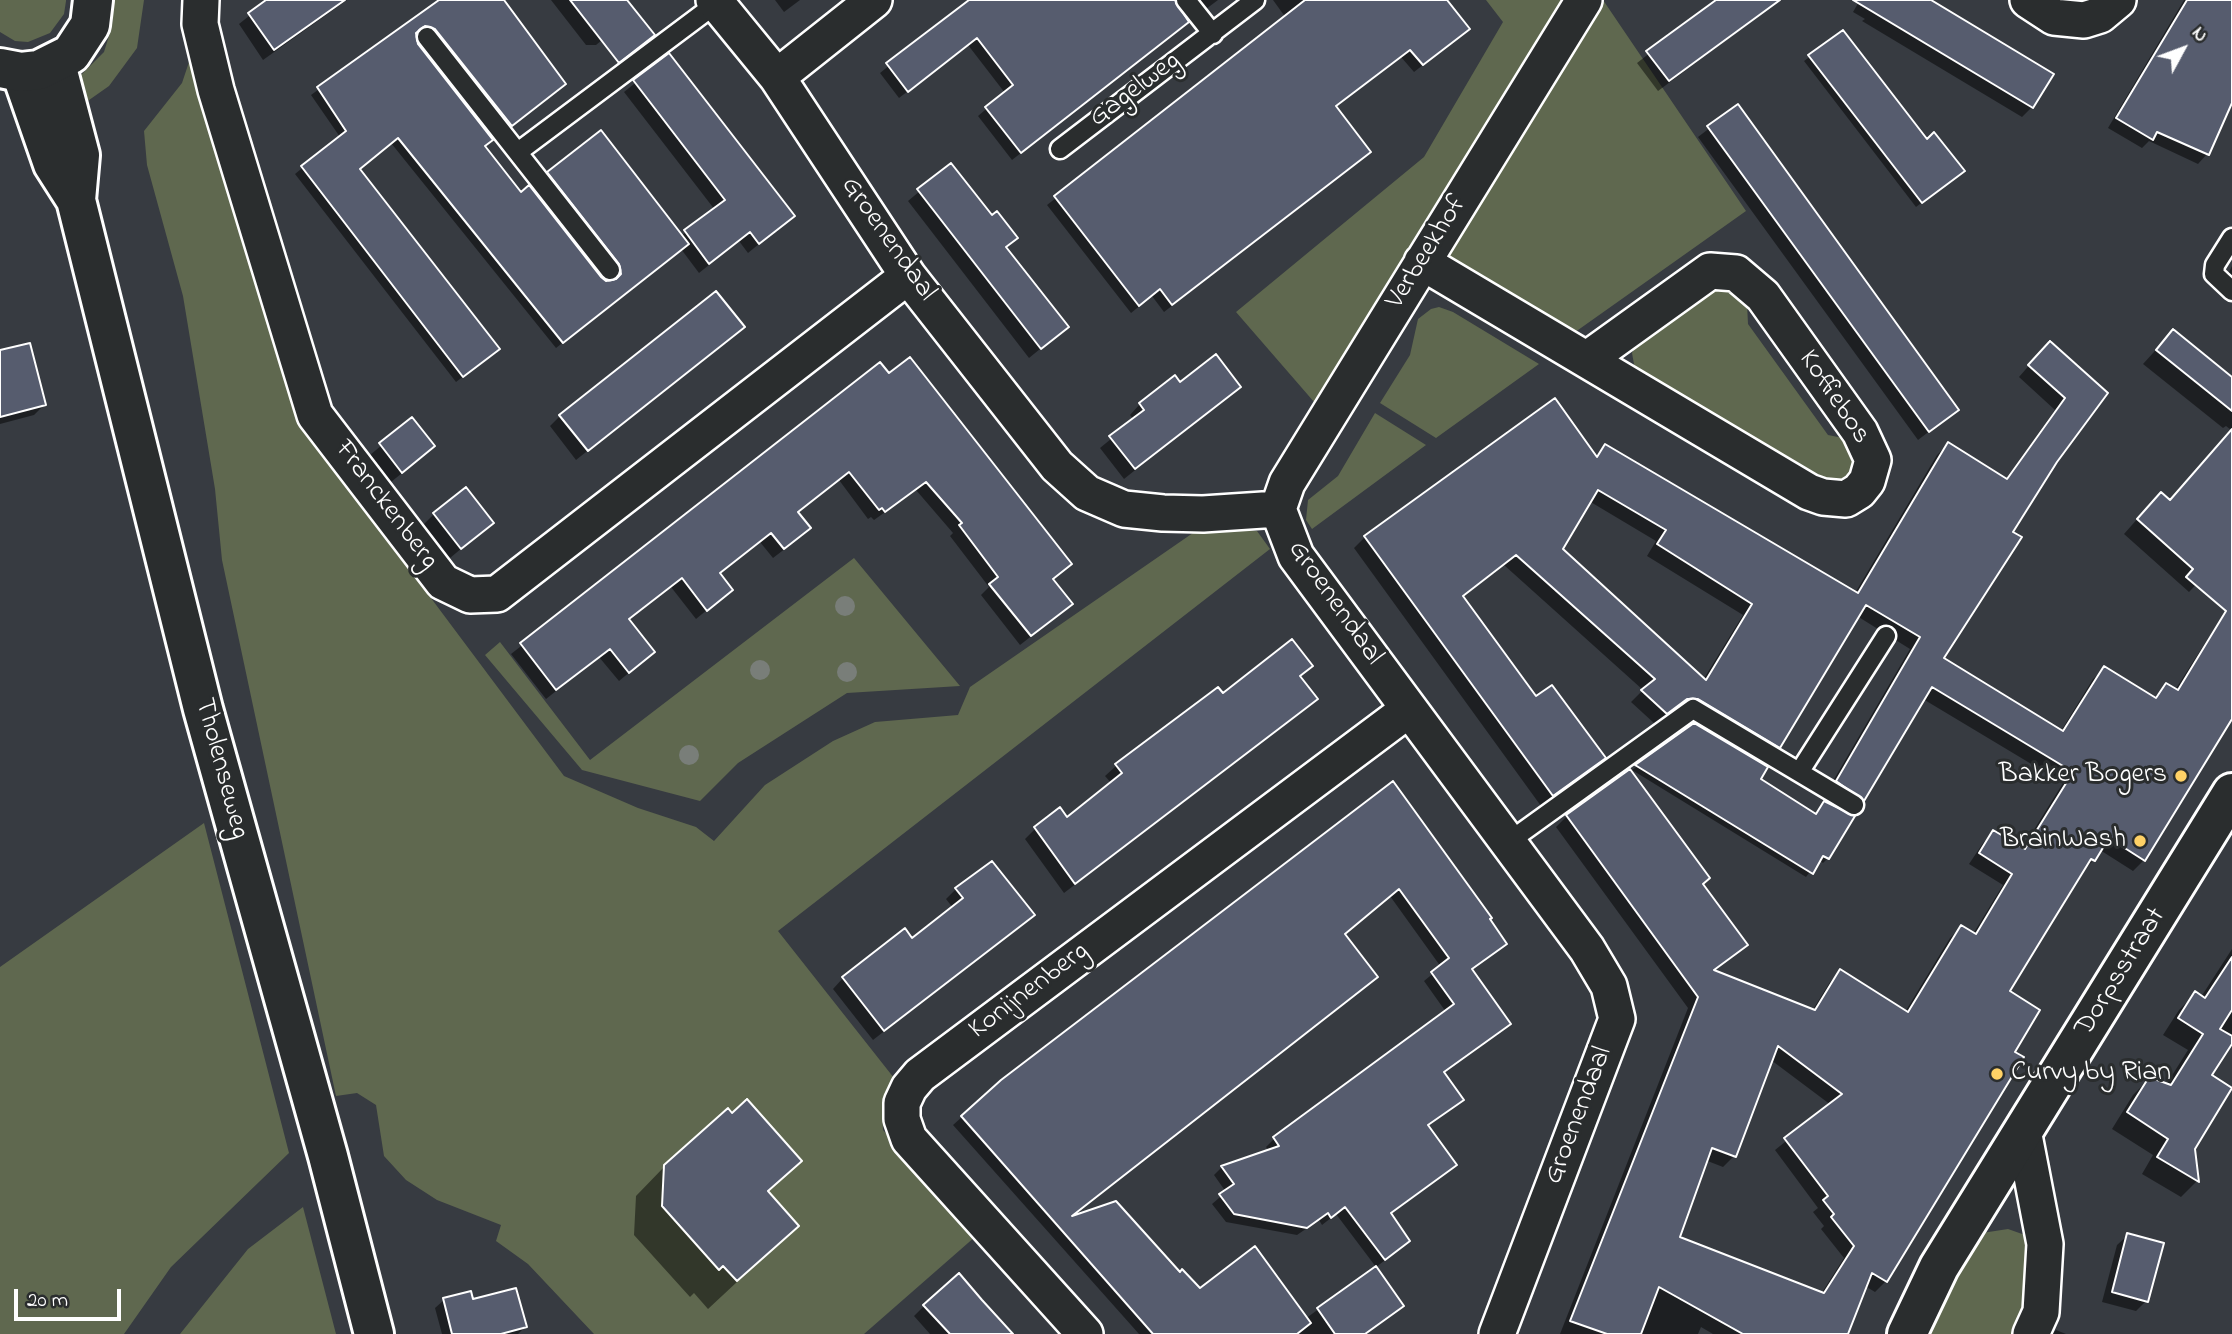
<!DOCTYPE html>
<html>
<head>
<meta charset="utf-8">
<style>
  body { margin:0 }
  #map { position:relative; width:2232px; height:1334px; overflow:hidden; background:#373b41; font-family:"Indie Flower",sans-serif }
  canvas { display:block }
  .north { position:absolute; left:2148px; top:14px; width:70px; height:70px; -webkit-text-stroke:5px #2a2d2e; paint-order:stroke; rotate:49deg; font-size:19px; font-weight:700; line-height:28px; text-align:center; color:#fff }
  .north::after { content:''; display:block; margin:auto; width:24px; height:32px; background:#fff; clip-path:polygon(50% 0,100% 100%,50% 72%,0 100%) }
  .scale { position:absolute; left:14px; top:1289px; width:107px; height:32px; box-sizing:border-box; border:4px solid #fff; border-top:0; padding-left:9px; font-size:21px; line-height:24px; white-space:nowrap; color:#fff; -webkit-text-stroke:5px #2a2d2e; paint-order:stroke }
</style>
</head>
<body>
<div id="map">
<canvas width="2232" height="1334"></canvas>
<div class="north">N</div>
<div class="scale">20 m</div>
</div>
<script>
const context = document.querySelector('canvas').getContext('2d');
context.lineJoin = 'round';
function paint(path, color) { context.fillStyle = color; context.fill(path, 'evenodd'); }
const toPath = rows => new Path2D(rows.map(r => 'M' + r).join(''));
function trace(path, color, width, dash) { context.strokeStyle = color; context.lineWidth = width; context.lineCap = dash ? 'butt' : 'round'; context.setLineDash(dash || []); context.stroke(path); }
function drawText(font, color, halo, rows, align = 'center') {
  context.font = font + ' "Indie Flower",sans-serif'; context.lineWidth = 6; context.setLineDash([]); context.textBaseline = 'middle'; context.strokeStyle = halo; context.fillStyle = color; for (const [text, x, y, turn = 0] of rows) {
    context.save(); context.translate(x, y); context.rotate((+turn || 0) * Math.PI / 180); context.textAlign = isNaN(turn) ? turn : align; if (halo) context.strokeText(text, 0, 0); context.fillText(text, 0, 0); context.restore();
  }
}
const green = toPath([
  [0,0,66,0,66,1,64,14,50,33,28,42,15,41,0,32],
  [114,0,144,0,137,48,109,86,82,105,75,81,104,52,112,26],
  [1486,0,1565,0,1321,410,1236,312,1424,157,1503,22],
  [1603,0,1746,211,1571,335,1446,260],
  [191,56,333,467,564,776,638,808,696,827,714,841,765,785,833,741,875,722,958,715,970,687,1203,526,1257,531,1270,549,778,931,894,1078,882,1106,883,1130,976,1236,864,1334,594,1334,528,1264,496,1241,501,1225,437,1200,406,1180,384,1156,376,1105,357,1093,336,1096,222,560,215,489,183,296,147,165,144,131,182,83],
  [1725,288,1734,292,1747,304,1748,324,1828,435,1848,439,1853,467,1845,483,1812,479,1812,471,1666,385,1657,387,1636,375,1632,353,1637,343,1714,290],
  [1439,307,1453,312,1539,364,1436,438,1380,403,1410,355,1418,319,1431,309],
  [1375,413,1426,445,1312,529,1306,520,1308,500,1338,476],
  [854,558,960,686,847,693,738,763,700,801,582,770,485,655,500,642,590,760],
  [204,823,289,1153,171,1267,124,1334,0,1334,0,967],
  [303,1207,336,1334,180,1334,248,1249],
  [2008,1229,2025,1235,2030,1262,2026,1300,2017,1334,1924,1334,1982,1233]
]);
const shadow = toPath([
  [269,0,347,0,263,60,239,24],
  [441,0,502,0,564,84,504,131,423,32,414,33,416,45,483,147,521,194,604,282,614,281,615,277,542,179,548,173,681,236,715,210,624,92,669,56,793,216,748,253,739,241,699,273,681,249,556,348,391,143,358,169,491,355,456,382,295,174,340,137,311,95],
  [551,0,625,0,624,22,596,45,586,45],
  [775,0,800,0,784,12],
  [971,0,1174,0,1187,22,1012,160,978,116,1005,93,968,45,899,98,880,73],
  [1185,0,1218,0,1198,15],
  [1273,0,1445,0,1459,37,1414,72,1401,57,1335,107,1361,160,1164,312,1152,296,1131,313,1047,205,1286,18],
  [1718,0,1780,0,1658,91,1637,63],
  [1860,0,1926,0,2051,74,2032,107,2022,117,1862,21,1865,19,1853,12],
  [2184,0,2232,0,2232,99,2207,154,2198,164,2149,141,2142,148,2108,128],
  [1843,33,1926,142,1958,175,1916,207,1804,61],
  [1737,107,1957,410,1918,440,1698,137],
  [951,165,992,217,1016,237,1005,248,1067,327,1029,358,908,201],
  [2232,266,2232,298,2221,289],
  [743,327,576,460,550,426,560,416],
  [2173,331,2232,379,2232,547,2189,592,2124,534,2147,508,2169,501,2231,430,2226,426,2223,428,2143,364],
  [0,352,44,405,34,415,0,424],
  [2039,354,2105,393,2056,461,2010,532,1942,658,2061,731,2093,679,2104,669,2153,699,2166,685,2175,690,2232,601,2232,715,2144,860,2133,871,2100,850,2093,861,2084,854,2092,862,2082,871,2008,991,1886,1281,1875,1292,1865,1286,1846,1334,1713,1334,1701,1327,1698,1334,1560,1334,1688,1008,1556,827,1567,816,1701,885,1745,945,1714,971,1812,1011,1830,982,1841,971,1905,1012,1950,938,1961,927,1973,934,2003,885,1969,864,1983,843,1994,832,2022,849,2063,783,1923,699,1863,800,1852,811,1826,793,1910,649,1857,616,1779,747,1768,757,1687,709,1674,710,1655,724,1631,702,1643,690,1504,565,1462,598,1535,699,1603,758,1541,806,1354,548,1365,537,1595,457,1606,446,1855,593,1937,455,1948,444,2005,480,2055,410,2019,377],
  [1589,501,1656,541,1647,556,1743,615,1703,680,1560,549],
  [1771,1060,1831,1105,1775,1150,1818,1208,1813,1212,1824,1226,1821,1229,1844,1258,1821,1294,1678,1238,1705,1160,1723,1167,1734,1156],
  [879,364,1070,564,1052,580,1061,613,1020,645,981,595,989,587,950,536,953,533,916,490,874,520,871,517,868,519,839,480,797,513,809,528,799,538,773,558,760,542,718,574,731,590,696,619,671,587,628,620,643,661,619,681,599,657,546,699,511,654],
  [1180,384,1239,387,1124,479,1100,448,1134,420,1130,415,1140,404],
  [412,420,422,457,391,482,370,455],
  [434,514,492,523,450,558,424,524],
  [1311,666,1299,677,1316,699,1305,709,1064,893,1025,839,1035,829,1060,810,1067,819,1112,784,1105,776,1116,766,1218,689,1223,695],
  [1694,725,1759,780,1815,815,1825,803,1853,817,1828,858,1823,863,1819,860,1806,877,1632,770],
  [1393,783,1505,944,1470,970,1508,1024,1443,1073,1462,1099,1427,1127,1454,1165,1390,1214,1400,1249,1376,1267,1336,1214,1322,1225,1319,1220,1297,1235,1226,1222,1212,1204,1226,1192,1214,1175,1222,1167,1269,1151,1266,1147,1274,1139,1446,1012,1424,981,1441,967,1390,896,1344,935,1069,1218,1180,1274,1199,1290,1305,1319,1375,1268,1402,1306,1366,1334,1139,1334,953,1125,1002,1081],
  [956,889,1033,915,873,1040,833,989,843,978,911,940,953,908,946,899],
  [2232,949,2232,1041,2210,1076,2193,1148,2197,1181,2181,1197,2142,1174,2153,1155,2112,1129,2133,1095,2149,1079,2166,1085,2188,1050,2163,1035,2179,1010,2195,994,2201,997],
  [800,1161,767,1193,797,1226,708,1309,694,1293,690,1297,634,1235,636,1196,665,1166],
  [2128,1235,2146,1301,2136,1311,2102,1302,2117,1245],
  [444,1300,472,1302,525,1327,518,1334,442,1334,435,1308],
  [924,1306,1010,1334,930,1334,914,1316],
  [2056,1330,2066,1334,2052,1334]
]);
const building = toPath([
  [266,0,345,0,274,50,248,13,266,0],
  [439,0,504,0,566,84,512,126,435,29,425,26,416,33,418,44,493,140,485,146,521,192,529,185,601,277,606,281,616,279,621,274,619,264,547,172,601,130,689,244,563,343,398,138,360,169,500,349,463,377,301,166,346,131,317,87,439,0],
  [570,0,627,0,655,35,619,63,570,0],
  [969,0,1175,0,1189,22,1021,153,985,107,1013,85,977,38,908,92,886,63,969,0],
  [1305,0,1447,0,1470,29,1423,65,1410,50,1336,106,1371,152,1172,305,1160,289,1139,306,1054,196,1305,0],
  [1716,0,1780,0,1669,81,1646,51,1716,0],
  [1853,0,1931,0,2054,74,2033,108,1853,0],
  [2187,0,2232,0,2232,103,2209,155,2157,132,2153,140,2116,118,2187,0],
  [1843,30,1927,139,1934,132,1965,171,1922,203,1808,55,1843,30],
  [669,53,795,216,759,244,750,232,709,264,684,230,725,200,633,80,669,53],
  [1738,104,1959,410,1929,432,1707,126,1738,104],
  [951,163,992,215,997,211,1018,238,1006,247,1069,327,1041,349,917,189,951,163],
  [716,291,745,327,588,451,559,415,716,291],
  [2173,329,2232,377,2232,411,2156,350,2173,329],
  [2050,341,2108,393,2057,462,2013,532,2022,537,1944,658,2063,731,2104,666,2156,698,2166,683,2178,690,2226,611,2186,577,2193,569,2137,519,2161,492,2170,500,2232,429,2232,719,2145,861,2109,838,2095,861,2091,859,2043,937,2010,991,2040,1010,2015,1052,2024,1057,1887,1282,1872,1273,1848,1334,1743,1334,1659,1287,1641,1334,1607,1334,1570,1321,1698,997,1566,815,1630,769,1710,878,1703,884,1748,945,1714,970,1815,1010,1840,969,1908,1012,1961,925,1976,934,2012,874,1979,853,1993,830,2025,849,2073,772,1932,687,1864,801,1836,781,1920,637,1866,605,1780,748,1698,699,1687,699,1667,714,1641,690,1655,679,1516,555,1463,596,1536,696,1552,685,1606,758,1553,796,1364,536,1555,398,1597,457,1605,444,1858,593,1948,442,2007,479,2065,398,2028,365,2050,341],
  [1598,490,1666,530,1657,544,1752,604,1706,680,1563,549,1598,490],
  [1778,1046,1842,1094,1784,1138,1828,1196,1823,1200,1834,1214,1831,1217,1854,1246,1824,1293,1680,1237,1712,1148,1736,1157,1778,1046],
  [30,343,46,405,0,417,0,350,30,343],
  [1216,354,1241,387,1135,469,1109,436,1144,410,1139,403,1175,375,1180,382,1216,354],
  [910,357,1072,564,1053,579,1073,604,1031,636,989,584,998,577,959,525,962,523,926,482,885,512,882,508,879,510,849,472,798,512,811,528,784,549,771,533,720,573,733,590,707,611,682,578,629,619,655,652,629,673,610,649,556,690,520,643,880,362,889,373,910,357],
  [412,417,435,446,402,473,379,443,412,417],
  [466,487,494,523,461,549,433,513,466,487],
  [1292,639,1313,666,1300,676,1318,699,1075,884,1034,827,1060,807,1067,817,1122,773,1115,764,1218,687,1223,693,1292,639],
  [1694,723,1768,767,1761,779,1816,814,1824,801,1855,816,1829,859,1823,856,1813,874,1635,765,1694,723],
  [1393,781,1492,918,1490,919,1507,944,1472,969,1511,1024,1444,1072,1464,1100,1428,1125,1457,1165,1391,1213,1410,1241,1385,1260,1345,1207,1331,1218,1328,1213,1307,1228,1234,1214,1219,1194,1234,1184,1221,1166,1279,1146,1273,1137,1454,1004,1431,972,1449,958,1399,889,1345,934,1378,977,1072,1216,1116,1201,1180,1272,1182,1269,1200,1288,1255,1246,1311,1323,1297,1334,1153,1334,961,1116,1001,1080,1393,781],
  [992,861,1035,915,884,1031,842,977,905,928,912,938,963,898,955,888,992,861],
  [2232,957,2232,1010,2220,1029,2232,1036,2232,1044,2212,1075,2232,1088,2195,1149,2199,1182,2157,1157,2168,1139,2127,1112,2149,1077,2171,1085,2203,1034,2178,1018,2195,991,2205,998,2232,957],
  [747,1099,802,1161,768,1191,799,1226,737,1281,723,1266,719,1270,662,1206,664,1165,728,1108,732,1113,747,1099],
  [2127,1233,2164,1243,2148,1302,2112,1292,2127,1233],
  [1376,1266,1404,1306,1365,1334,1335,1334,1317,1308,1376,1266],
  [959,1273,982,1300,1013,1334,950,1334,923,1305,959,1273],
  [516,1288,527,1327,501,1334,452,1334,443,1298,471,1291,473,1299,516,1288]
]);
const service = toPath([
  [1186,0,1213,34],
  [427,37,610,270],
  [1060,149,1255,0],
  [518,152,717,3],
  [2232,238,2215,265,2214,274,2232,291],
  [1800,771,1886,636],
  [1507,843,1693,709,1854,805]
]);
const minor = toPath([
  [201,0,200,24,216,90,315,415,443,582,470,595,497,594,908,276],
  [714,0,777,77,908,276,1057,466,1087,493,1124,509,1163,513,1203,514,1278,509,1296,556,1587,949,1609,986,1617,1019,1497,1334],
  [2028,0,2054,17,2084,20,2100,15,2118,0],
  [777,77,874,0],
  [1422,262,1809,492,1823,497,1846,499,1859,491,1867,481,1873,460,1860,432,1763,296,1736,273,1710,271,1589,358],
  [1278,509,1287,483,1584,0],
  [2023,1130,2045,1244,2041,1312,2031,1334],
  [1085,1334,909,1139,902,1119,902,1103,909,1088,920,1075,1408,710]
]);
const tertiary = toPath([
  [56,64,80,155,76,200],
  [21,72,53,164,76,200,203,709,328,1156,374,1334],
  [1907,1334,1939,1267,2232,793]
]);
const secondary = toPath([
  [0,68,21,72,39,70,71,54,90,25,93,0]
]);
const trees = [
  [845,606],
  [760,670],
  [847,672],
  [689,755]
];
const markers = [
  [2181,776,7,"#ffd166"],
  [2140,841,7,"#ffd166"],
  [1997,1074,7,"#ffd166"]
];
const streetNames = [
  ["Gagelweg",1136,91,-37],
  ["Groenendaal",887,240,55],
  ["Verbeekhof",1428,253,-58],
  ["Koffiebos",1833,398,56],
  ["Franckenberg",385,506,53],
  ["Groenendaal",1334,604,55],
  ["Tholenseweg",220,769,75],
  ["Dorpsstraat",2122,973,-58],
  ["Konijnenberg",1030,992,-37],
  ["Groenendaal",1580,1116,-69]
];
const poiNames = [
  ["Bakker Bogers",2167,776],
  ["BrainWash",2126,841],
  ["Curvy by Rian",2011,1074,"left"]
];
paint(green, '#5f684f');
paint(shadow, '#0007');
paint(building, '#565c6e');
trace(building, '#fff', 2);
trace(service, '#fff', 23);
trace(minor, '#fff', 40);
trace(tertiary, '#fff', 44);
trace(secondary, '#fff', 44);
trace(service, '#2a2d2e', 18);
trace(minor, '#2a2d2e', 35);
trace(tertiary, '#2a2d2e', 38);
trace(secondary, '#2a2d2e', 38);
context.fillStyle = '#797e79';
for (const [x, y] of trees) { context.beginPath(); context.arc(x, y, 10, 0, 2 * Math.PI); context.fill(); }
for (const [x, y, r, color] of markers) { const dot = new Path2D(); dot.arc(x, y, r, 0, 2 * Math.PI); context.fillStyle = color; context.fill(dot); trace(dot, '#2a2d2e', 2.5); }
drawText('28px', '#fff', '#2a2d2e', streetNames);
drawText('28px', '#fff', '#2a2d2e', poiNames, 'right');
</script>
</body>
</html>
